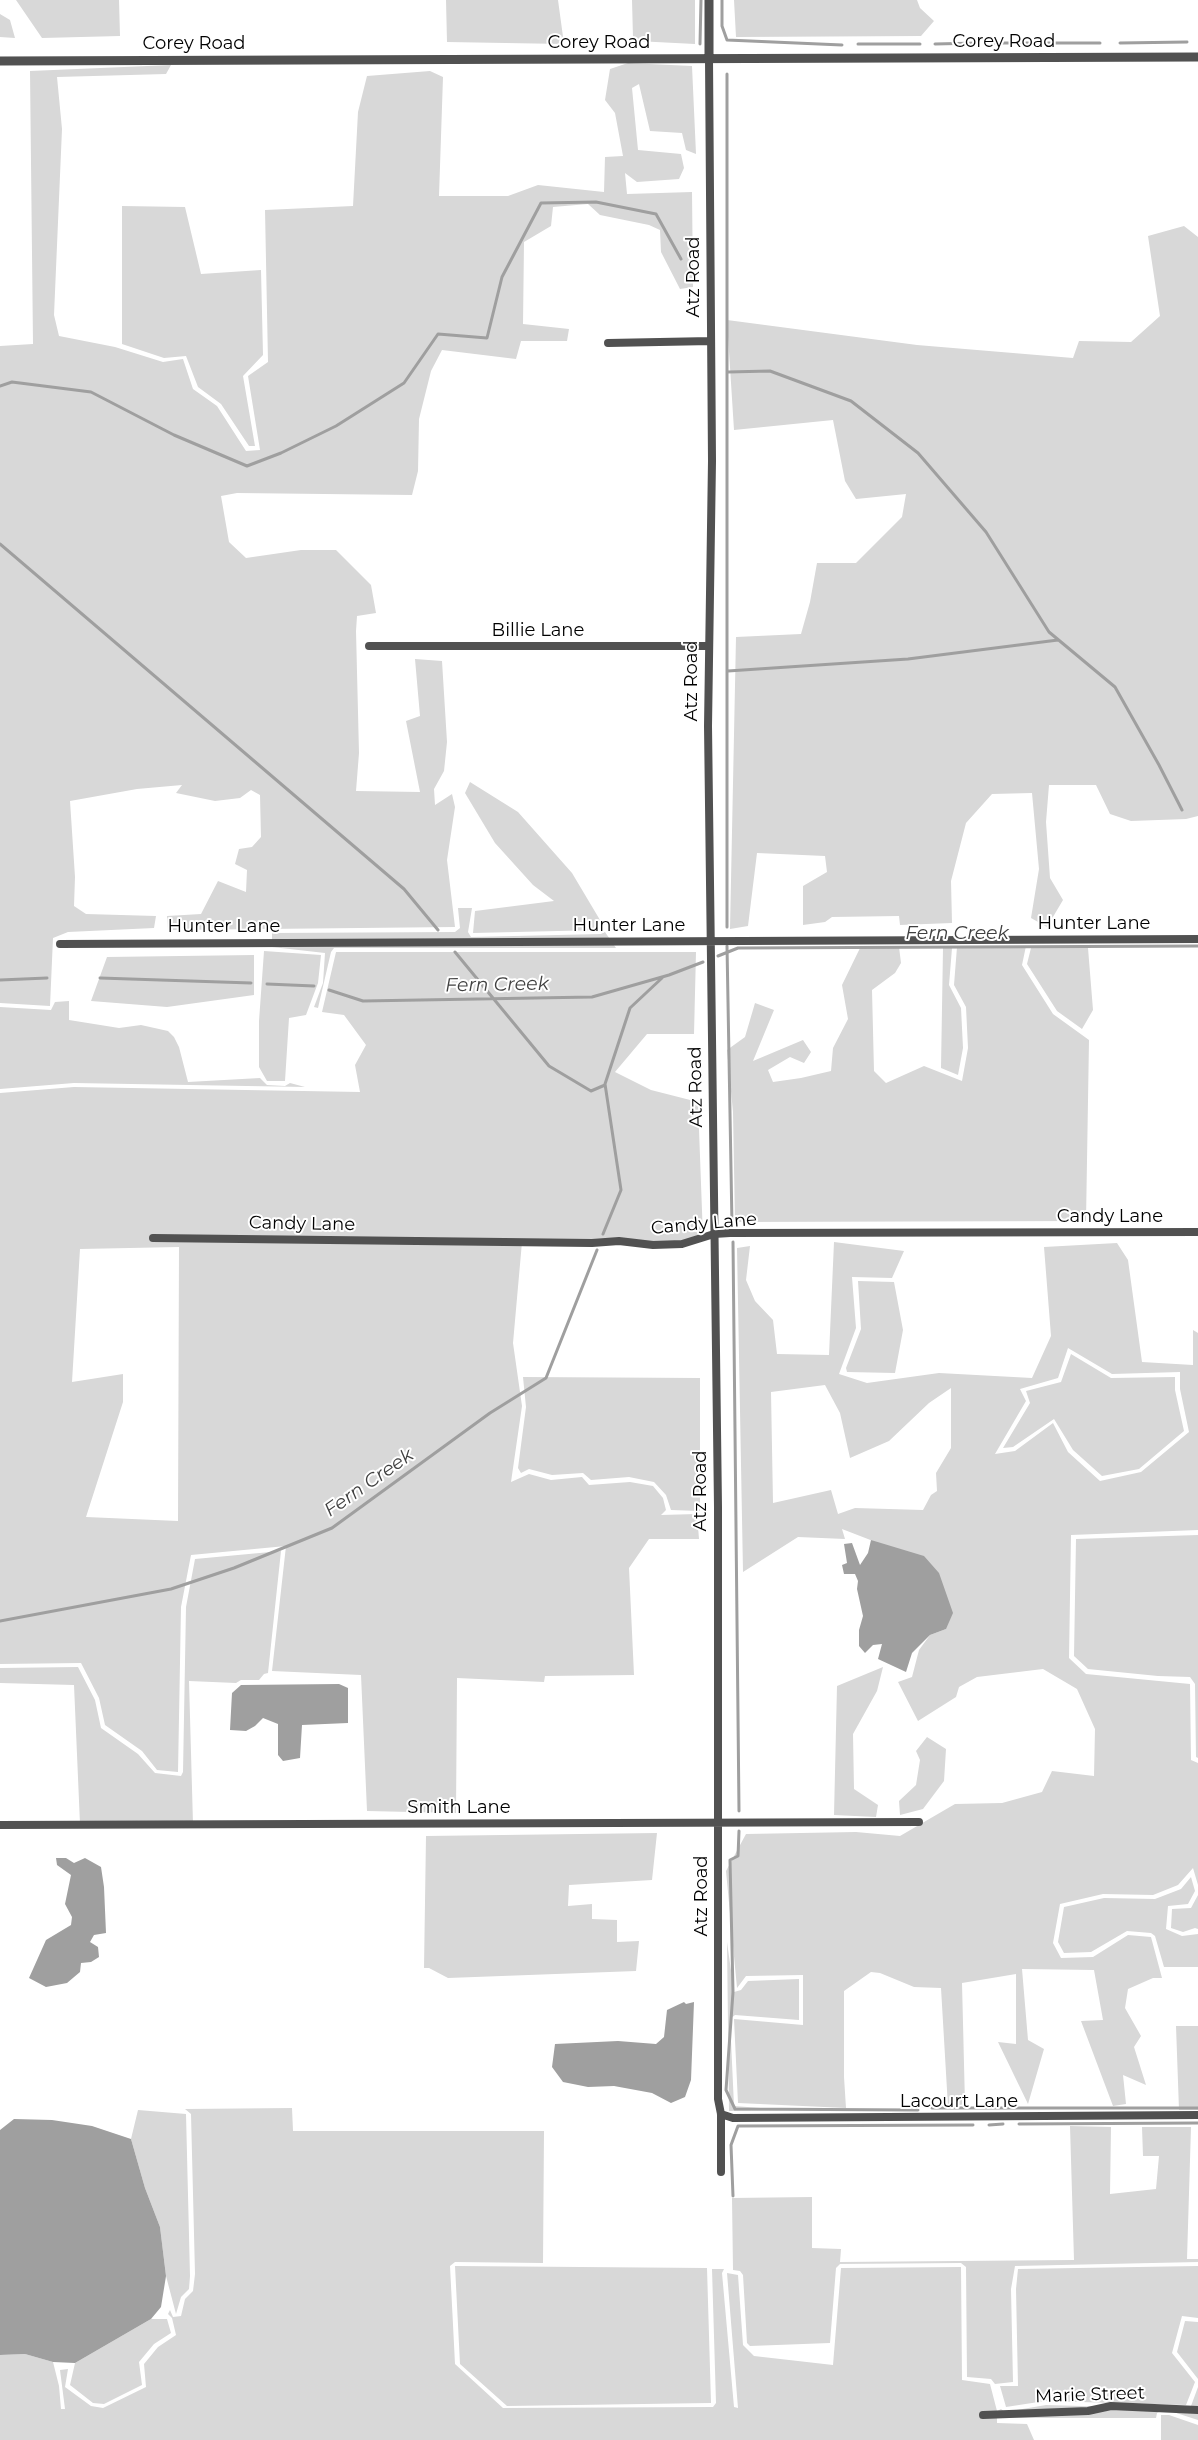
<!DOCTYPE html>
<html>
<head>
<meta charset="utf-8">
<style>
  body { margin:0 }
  canvas { display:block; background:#fff }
</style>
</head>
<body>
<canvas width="1198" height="2440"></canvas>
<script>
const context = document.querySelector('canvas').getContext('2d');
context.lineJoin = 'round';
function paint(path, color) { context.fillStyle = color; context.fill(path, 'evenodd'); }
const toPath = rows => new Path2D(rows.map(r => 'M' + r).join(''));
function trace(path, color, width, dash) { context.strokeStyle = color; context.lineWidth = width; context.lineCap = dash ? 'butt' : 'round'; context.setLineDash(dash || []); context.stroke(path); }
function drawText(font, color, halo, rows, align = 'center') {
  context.font = font + ' Montserrat,sans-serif'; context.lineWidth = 4; context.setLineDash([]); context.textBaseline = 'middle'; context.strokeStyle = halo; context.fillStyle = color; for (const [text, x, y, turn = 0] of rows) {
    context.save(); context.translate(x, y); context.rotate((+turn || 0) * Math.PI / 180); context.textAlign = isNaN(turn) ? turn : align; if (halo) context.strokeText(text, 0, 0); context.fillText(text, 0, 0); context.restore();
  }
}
const green = toPath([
  [16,0,119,0,120,36,42,38],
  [446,0,558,0,564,44,447,42],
  [632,0,695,0,695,44,636,41,633,38],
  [734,0,917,0,920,8,934,21,921,36,736,37],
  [0,14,10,20,15,38,0,37],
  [628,63,692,66,696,154,686,150,682,133,650,131,639,84,632,88,638,150,681,154,684,168,679,179,637,182,625,173,627,194,692,192,693,287,680,289,661,252,660,230,649,225,600,215,588,204,553,207,551,226,524,242,523,324,569,329,567,341,521,341,516,359,442,350,431,371,419,419,418,471,412,495,237,493,221,496,229,542,246,558,301,550,336,550,371,585,376,613,357,616,356,631,359,753,356,791,420,792,406,721,420,716,415,659,442,661,447,742,444,771,434,789,435,805,452,794,455,807,447,860,455,927,168,930,167,916,201,914,218,881,246,892,247,870,235,864,239,849,252,847,261,837,260,795,251,790,240,798,215,801,176,793,182,785,137,789,70,801,75,877,74,906,86,914,156,916,154,928,68,932,53,938,50,1006,0,1003,0,346,33,344,30,71,171,65,166,74,57,77,62,129,54,315,59,336,115,347,163,362,183,359,193,389,217,406,246,451,260,450,248,376,268,362,265,210,353,206,358,112,367,76,430,71,443,77,439,196,508,196,538,185,604,192,605,157,623,156,615,113,605,100,610,69],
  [122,206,185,207,201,274,261,270,263,355,243,376,255,446,249,446,221,404,198,387,186,356,164,358,122,344],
  [1184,226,1198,237,1198,816,1186,819,1131,821,1110,814,1096,785,1049,785,1046,822,1050,878,1063,900,1047,927,1031,918,1039,869,1032,793,992,794,966,823,951,881,952,923,900,925,899,916,832,917,825,922,803,925,803,886,827,872,825,856,757,853,748,926,730,929,736,637,801,634,810,602,817,563,856,563,902,517,906,494,856,499,845,481,833,420,734,430,727,320,917,345,1073,358,1079,341,1131,342,1160,316,1148,236],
  [470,782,518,812,572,873,600,920,601,930,473,933,475,911,554,901,533,885,495,843,465,793],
  [458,908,472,908,468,932,471,937,601,934,605,932,616,948,334,948,331,952,318,1008,314,1007,323,983,325,953,272,947,272,933,455,932,460,928],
  [861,946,899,947,901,963,895,973,872,990,874,1071,886,1083,924,1066,962,1081,968,1048,966,1007,954,985,957,947,1026,946,1022,965,1053,1014,1089,1040,1086,1221,735,1222,733,1112,727,1050,745,1037,755,1003,774,1010,753,1061,803,1040,811,1052,804,1063,790,1057,768,1070,773,1082,801,1078,831,1071,833,1048,848,1019,842,985],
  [943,948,952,948,949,985,961,1008,963,1048,958,1075,941,1068],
  [1031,948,1088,948,1093,1010,1082,1029,1057,1011,1027,964],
  [264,951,321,955,318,983,306,1015,289,1018,285,1081,267,1081,259,1067,259,1021],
  [336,952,696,952,694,1034,647,1034,615,1072,651,1090,698,1102,703,1238,682,1244,522,1242,513,1343,522,1406,511,1482,529,1474,551,1480,582,1477,589,1485,630,1482,653,1486,663,1498,666,1510,661,1515,697,1514,699,1539,649,1539,629,1568,634,1675,545,1676,544,1682,457,1678,456,1813,367,1811,361,1675,272,1671,286,1546,191,1555,181,1607,178,1772,157,1770,142,1751,105,1725,99,1698,81,1663,0,1664,0,1093,74,1087,360,1092,355,1065,366,1045,344,1015,322,1012],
  [179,1247,178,1521,86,1517,123,1402,123,1374,72,1382,80,1249],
  [254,955,254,995,167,1007,91,1001,107,957],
  [69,1001,69,1020,119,1028,141,1025,168,1031,174,1037,179,1047,188,1082,260,1078,267,1085,285,1086,290,1083,305,1087,74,1083,0,1089,0,1007,51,1010,55,1002],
  [834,1242,904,1251,892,1278,852,1277,856,1328,839,1374,867,1383,939,1373,1032,1378,1051,1336,1044,1247,1117,1243,1128,1260,1142,1362,1193,1365,1193,1330,1198,1333,1198,1530,1071,1535,1069,1658,1086,1674,1190,1684,1191,1760,1198,1763,1198,1885,1193,1868,1178,1885,1153,1895,1103,1894,1060,1904,1053,1943,1061,1958,1093,1957,1128,1935,1151,1937,1162,1978,1153,1978,1128,1989,1125,2008,1141,2036,1134,2047,1146,2085,1123,2075,1126,2104,1113,2106,1081,2021,1103,2020,1094,1970,1022,1969,1028,2040,1044,2049,1028,2104,998,2042,1016,2044,1016,1974,962,1983,965,2104,948,2107,941,1988,914,1987,880,1973,871,1972,844,1991,844,2077,846,2108,738,2103,734,2019,803,2025,803,1975,746,1976,737,1988,726,1871,746,1834,856,1832,900,1836,955,1804,1002,1803,1042,1792,1052,1771,1094,1776,1095,1729,1077,1689,1043,1669,977,1677,959,1687,956,1697,918,1721,898,1682,912,1677,919,1650,930,1635,946,1629,886,1546,842,1529,845,1539,798,1537,743,1572,737,1248,750,1246,746,1280,755,1301,773,1320,777,1354,829,1355],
  [1068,1348,1112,1374,1180,1372,1180,1389,1189,1432,1141,1472,1100,1481,1068,1452,1053,1423,1015,1451,995,1454,1026,1401,1020,1389,1058,1378],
  [825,1385,840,1413,850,1458,889,1441,929,1403,951,1388,951,1448,936,1473,937,1491,931,1495,923,1510,855,1508,838,1514,831,1490,773,1503,771,1392],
  [858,1281,894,1282,903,1330,895,1373,847,1372,846,1368,861,1329],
  [1071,1354,1111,1378,1175,1377,1175,1390,1184,1431,1139,1469,1102,1476,1073,1450,1054,1419,1013,1447,1003,1448,1030,1403,1026,1391,1061,1382],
  [523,1377,700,1378,700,1511,671,1510,666,1495,654,1482,629,1477,591,1480,583,1473,552,1475,529,1469,521,1473,518,1468,526,1407],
  [1198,1535,1198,1758,1196,1757,1195,1684,1190,1677,1158,1676,1088,1669,1074,1656,1076,1539],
  [281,1551,268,1673,264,1674,259,1680,241,1680,236,1683,189,1681,193,1824,80,1824,74,1685,0,1683,0,1668,78,1667,95,1700,101,1728,138,1754,155,1773,181,1776,183,1772,186,1607,195,1559],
  [883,1667,877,1691,853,1734,854,1789,878,1805,876,1817,834,1815,837,1686],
  [927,1737,946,1749,944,1781,923,1809,900,1815,899,1801,916,1785,920,1760,916,1751],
  [657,1833,652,1880,569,1885,568,1906,592,1904,592,1919,617,1920,617,1942,639,1941,636,1971,448,1978,429,1968,424,1968,426,1836],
  [1191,1877,1195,1891,1188,1904,1168,1906,1166,1929,1182,1936,1198,1934,1198,1967,1164,1967,1155,1936,1151,1933,1127,1931,1091,1952,1064,1953,1058,1942,1064,1907,1104,1898,1155,1899,1181,1889],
  [1198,1895,1198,1929,1195,1928,1183,1932,1171,1928,1172,1909,1191,1908],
  [727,1942,734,1992,741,1990,748,1981,799,1979,799,2020,735,2015,730,2019,734,2106,787,2110,729,2111],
  [1176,2026,1198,2026,1198,2110,1179,2110],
  [292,2108,293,2131,544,2131,543,2263,455,2262,450,2266,455,2364,503,2408,713,2407,716,2403,712,2269,724,2269,722,2273,734,2407,738,2408,727,2273,738,2275,743,2345,754,2356,833,2365,841,2268,961,2267,962,2380,990,2384,997,2411,1001,2409,1005,2412,1046,2405,1188,2409,1191,2406,1198,2387,1198,2420,1170,2411,1161,2411,1157,2413,1156,2418,997,2418,997,2423,1027,2424,1034,2440,0,2440,0,2355,25,2354,53,2362,59,2386,61,2409,65,2409,60,2370,68,2369,65,2387,91,2406,103,2408,146,2387,144,2364,158,2347,176,2335,172,2318,168,2314,170,2310,173,2317,181,2316,185,2299,193,2291,195,2274,191,2114,185,2109],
  [138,2110,186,2114,190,2276,189,2289,181,2297,176,2314,166,2276,160,2227,145,2188,131,2139],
  [1070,2126,1111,2127,1110,2194,1156,2189,1159,2156,1143,2156,1142,2127,1191,2127,1187,2259,1198,2259,1198,2262,1015,2266,1011,2289,1013,2382,995,2384,991,2379,967,2377,966,2267,961,2263,840,2264,836,2268,830,2343,750,2346,747,2343,743,2275,740,2271,733,2270,732,2198,812,2197,812,2248,841,2249,840,2262,1074,2260],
  [455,2266,707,2268,711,2403,507,2406,460,2364],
  [1198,2266,1198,2318,1182,2316,1172,2353,1195,2382,1186,2405,1045,2401,1006,2407,1000,2386,1018,2386,1016,2289,1018,2269],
  [151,2319,167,2319,171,2333,154,2344,139,2362,142,2385,104,2404,93,2403,70,2385,75,2363],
  [1185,2321,1198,2322,1198,2379,1177,2352],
  [1161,2415,1169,2415,1198,2425,1198,2440,1161,2440]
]);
const water = toPath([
  [871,1540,924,1556,939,1573,953,1613,946,1629,930,1635,912,1653,906,1672,878,1659,882,1644,873,1645,865,1653,859,1646,859,1630,863,1616,857,1589,858,1581,855,1574,844,1574,842,1565,847,1563,844,1544,852,1543,860,1565,868,1553],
  [339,1684,348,1688,348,1723,302,1725,300,1758,283,1761,278,1755,278,1724,263,1718,255,1726,246,1731,230,1730,232,1693,241,1685],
  [56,1858,66,1858,74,1863,85,1858,101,1867,104,1887,106,1933,94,1935,90,1942,98,1947,99,1957,91,1962,81,1963,80,1972,67,1983,46,1987,29,1978,46,1940,71,1925,72,1917,65,1904,71,1875,57,1865],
  [684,2002,686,2004,694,2002,691,2080,685,2097,671,2103,652,2093,614,2086,588,2087,563,2082,552,2067,555,2044,618,2041,656,2044,664,2037,667,2010],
  [14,2119,52,2120,92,2126,131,2139,145,2188,160,2227,166,2276,161,2307,151,2319,75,2363,53,2362,25,2354,0,2355,0,2130]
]);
const stream = toPath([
  [722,0,722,26,727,40,842,45],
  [995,43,1100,43],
  [1120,43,1187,42],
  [700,44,701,0],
  [858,44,920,44],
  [935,44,978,43],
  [728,372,770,371,851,401,918,453,986,532,1049,632,1115,687,1159,765,1182,810],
  [0,386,12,382,91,392,174,435,247,466,281,453,336,426,404,383,438,334,487,338,502,277,541,203,596,202,656,214,681,259],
  [0,544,404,889,438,930],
  [728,671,908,659,1058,640],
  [727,927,727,74],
  [727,946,732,1225],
  [455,952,549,1066,591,1091,605,1085],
  [718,956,738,948,1198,946],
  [100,978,251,983],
  [0,980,47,978],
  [267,984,314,986],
  [329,990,363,1001,592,997,669,975,703,962],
  [603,1234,621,1190,605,1084,630,1008,662,978],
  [733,1242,739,1811],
  [0,1621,171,1589,234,1568,332,1528,490,1413,546,1378,597,1250],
  [739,1831,738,1856,730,1860,733,1992,726,2090,735,2109,918,2110],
  [932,2108,1198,2108],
  [1019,2124,1198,2123],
  [989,2125,1003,2124],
  [733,2196,731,2145,738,2126,973,2125]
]);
const minor = toPath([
  [709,59,712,461,708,726,718,1507,718,2099,721,2114,721,2172],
  [608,343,711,341],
  [369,646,708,646],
  [60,944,1198,939],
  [153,1238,592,1243,619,1241,653,1245,682,1244,714,1234,730,1233,1198,1232],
  [0,1825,919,1822],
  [721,2114,733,2118,1198,2115],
  [983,2415,1088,2411,1111,2406,1198,2410]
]);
const tertiary = toPath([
  [709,0,709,59],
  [0,61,1198,57]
]);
const streetNames = [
  ["Corey Road",1004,42],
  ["Corey Road",599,43],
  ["Corey Road",194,44],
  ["Atz Road",694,277,-90],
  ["Billie Lane",538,631],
  ["Atz Road",692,681,-90],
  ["Hunter Lane",1094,924],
  ["Hunter Lane",629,926],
  ["Hunter Lane",224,927],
  ["Atz Road",696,1087,-91],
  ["Candy Lane",1110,1217],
  ["Candy Lane",302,1224,1],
  ["Candy Lane",704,1224,-5],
  ["Atz Road",701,1491,-90],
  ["Smith Lane",459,1808],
  ["Atz Road",702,1896,-90],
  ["Lacourt Lane",959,2102],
  ["Marie Street",1090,2395,-2]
];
const waterNames = [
  ["Fern Creek",957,933],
  ["Fern Creek",497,985,-1],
  ["Fern Creek",369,1483,-35]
];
paint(green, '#d8d8d8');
paint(water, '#9f9f9f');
trace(stream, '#9f9f9f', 3);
trace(minor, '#515151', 8);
trace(tertiary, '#515151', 9);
drawText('18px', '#000', '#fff', streetNames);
drawText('italic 19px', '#404040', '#fff', waterNames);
</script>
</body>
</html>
